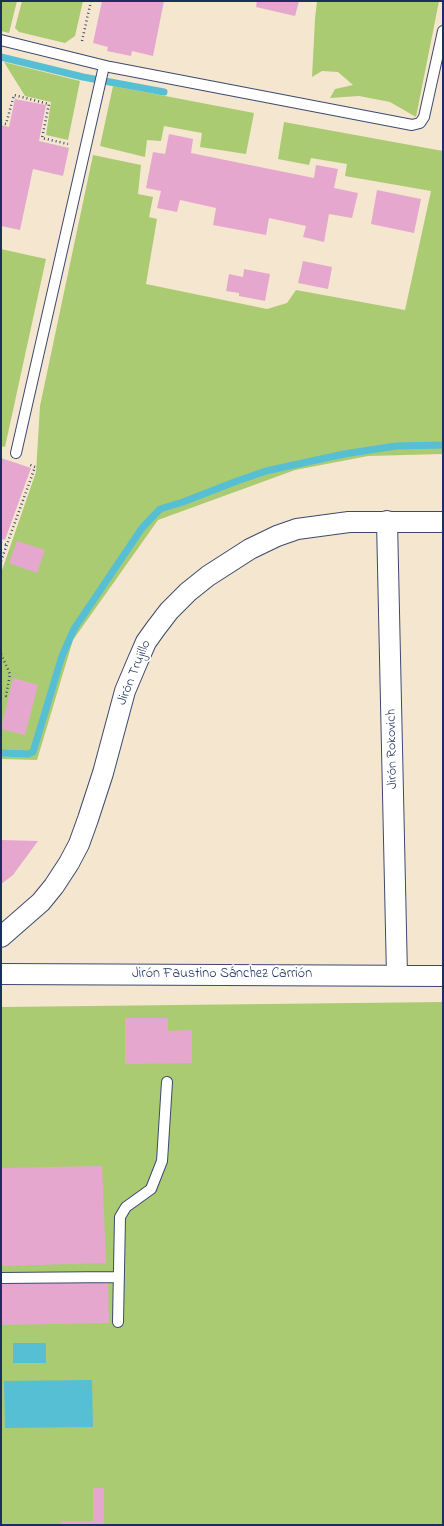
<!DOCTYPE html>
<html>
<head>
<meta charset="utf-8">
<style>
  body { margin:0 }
  #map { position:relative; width:444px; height:1526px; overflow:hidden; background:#f5e6cf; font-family:"Indie Flower",sans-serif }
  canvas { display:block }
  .frame { position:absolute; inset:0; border:2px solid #1b2f5e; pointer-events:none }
</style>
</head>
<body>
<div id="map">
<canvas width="444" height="1526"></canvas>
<div class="frame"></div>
</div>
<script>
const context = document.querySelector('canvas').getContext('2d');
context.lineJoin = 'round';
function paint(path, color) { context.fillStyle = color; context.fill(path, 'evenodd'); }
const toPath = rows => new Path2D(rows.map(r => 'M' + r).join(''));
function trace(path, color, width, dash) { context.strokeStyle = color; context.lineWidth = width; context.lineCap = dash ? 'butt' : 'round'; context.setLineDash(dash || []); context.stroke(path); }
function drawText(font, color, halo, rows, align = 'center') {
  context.font = font + ' "Indie Flower",sans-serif'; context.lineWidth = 3.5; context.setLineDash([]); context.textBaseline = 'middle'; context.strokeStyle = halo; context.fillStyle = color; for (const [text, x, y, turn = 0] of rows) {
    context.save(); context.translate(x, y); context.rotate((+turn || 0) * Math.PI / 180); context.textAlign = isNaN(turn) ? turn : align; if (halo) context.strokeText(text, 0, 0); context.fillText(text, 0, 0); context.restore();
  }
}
const green = toPath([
  [1,1,17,1,9,33,1,31],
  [22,1,83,1,75,36,65,43,19,32,15,28],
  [317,1,439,1,416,117,390,102,359,96,330,98,335,89,353,85,338,72,322,71,312,77,315,19],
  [4,62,80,81,68,140,46,135,51,102,25,96],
  [113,86,254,113,246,154,200,147,202,133,164,126,161,141,147,140,145,157,100,146],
  [284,122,443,151,443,454,368,456,295,470,158,520,73,640,37,760,1,759,1,573,36,472,40,406,93,155,141,165,138,194,153,197,149,217,157,219,146,284,267,309,287,303,296,290,405,310,431,191,345,176,347,164,311,158,309,165,278,159],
  [1,249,46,259,5,447,1,446],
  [443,1002,443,1525,1,1525,1,1007]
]);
const water = toPath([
  [13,1343,46,1343,46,1363,13,1363],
  [92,1380,93,1427,5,1428,4,1381]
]);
const stream = toPath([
  [1,57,83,77,164,92],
  [1,753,28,754,33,752,62,656,74,629,142,528,160,509,183,502,237,481,266,471,344,454,396,446,443,445]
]);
const building = toPath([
  [102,1,164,1,153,56,132,51,131,56,107,51,108,47,93,43],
  [257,1,299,1,295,16,256,7],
  [15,99,46,105,39,141,69,148,63,176,33,169,20,230,1,226,1,125,9,127],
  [169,134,193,139,191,153,314,178,316,165,338,169,334,188,358,193,352,218,329,214,324,242,303,237,306,226,269,218,266,235,213,225,216,208,180,200,177,212,157,208,161,191,146,188,153,152,165,154],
  [377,190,421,199,414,233,371,224],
  [303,261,332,267,328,289,298,283],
  [244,269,270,274,265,301,239,296,239,293,226,291,229,274,243,277],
  [1,458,31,468,5,540,1,539],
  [17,541,45,550,37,573,9,563],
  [13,678,38,685,25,735,1,729],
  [1,840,38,841,13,875,1,884],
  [125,1018,168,1018,168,1031,192,1030,192,1063,125,1064],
  [102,1166,106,1263,1,1266,1,1168],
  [108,1281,109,1323,1,1325,1,1283],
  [93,1488,104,1488,104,1525,61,1525,61,1521,93,1521]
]);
const path = toPath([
  [82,41,91,1],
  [1,123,6,124,14,95,49,104,42,138,68,144],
  [1,543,7,545],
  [1,561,35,467,28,464],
  [1,654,10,674,6,696,8,697]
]);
const service = toPath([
  [1,40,110,67,412,125,420,123,424,117,443,31],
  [16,453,104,66],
  [1,1278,118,1277],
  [118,1322,120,1217,126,1207,151,1189,162,1161,167,1082]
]);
const minor = toPath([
  [387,521,397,976],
  [1,937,41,902,54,886,69,863,79,844,88,819,103,773,125,691,136,665,146,642,156,628,169,611,188,592,208,576,250,549,277,536,297,529,349,522,443,522],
  [1,974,443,976]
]);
const streetNames = [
  ["Jirón Trujillo",135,673,-68],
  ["Jirón Rokovich",393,749,-91],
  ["Jirón Faustino Sánchez Carrión",222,975]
];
paint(green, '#abcb73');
paint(water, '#56bfd3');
trace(stream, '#56bfd3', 7);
paint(building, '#e6a7ce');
trace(service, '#3c4a6f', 12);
trace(minor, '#3c4a6f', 22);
trace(path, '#3c4a6f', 2.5, [1, 3]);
trace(service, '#fff', 10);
trace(minor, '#fff', 20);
drawText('14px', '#1b2f5e', '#fff', streetNames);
</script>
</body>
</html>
